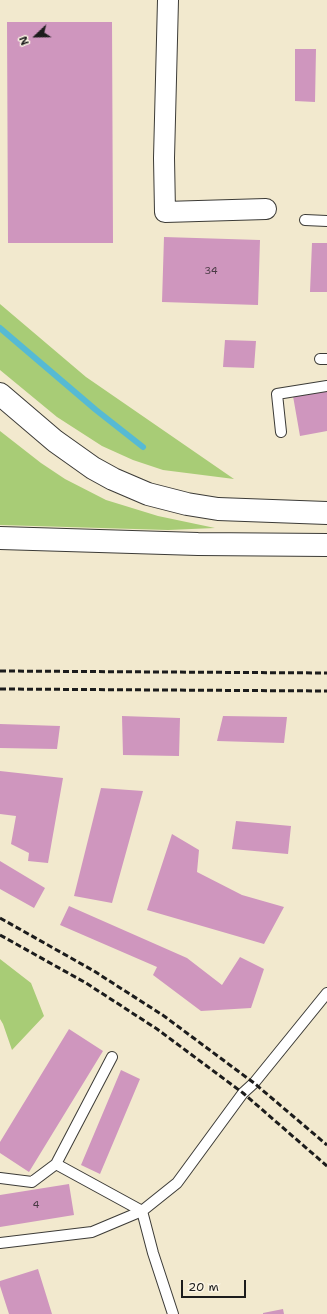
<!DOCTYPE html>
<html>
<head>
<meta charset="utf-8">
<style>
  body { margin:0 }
  #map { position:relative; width:327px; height:1314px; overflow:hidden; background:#f2e9ce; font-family:"Shantell Sans",sans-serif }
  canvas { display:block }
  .north { position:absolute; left:16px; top:16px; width:40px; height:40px; -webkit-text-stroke:3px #fcf5e5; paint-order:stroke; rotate:248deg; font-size:11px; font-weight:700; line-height:16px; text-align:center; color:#1c1c1c }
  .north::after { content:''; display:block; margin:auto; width:14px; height:18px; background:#1c1c1c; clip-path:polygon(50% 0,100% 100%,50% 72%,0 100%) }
  .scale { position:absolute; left:181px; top:1280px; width:65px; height:18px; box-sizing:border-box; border:2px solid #1c1c1c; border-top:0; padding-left:5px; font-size:12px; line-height:14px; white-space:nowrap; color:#1c1c1c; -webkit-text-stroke:3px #fcf5e5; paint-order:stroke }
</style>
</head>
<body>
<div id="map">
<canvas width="327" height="1314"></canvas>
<div class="north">N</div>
<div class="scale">20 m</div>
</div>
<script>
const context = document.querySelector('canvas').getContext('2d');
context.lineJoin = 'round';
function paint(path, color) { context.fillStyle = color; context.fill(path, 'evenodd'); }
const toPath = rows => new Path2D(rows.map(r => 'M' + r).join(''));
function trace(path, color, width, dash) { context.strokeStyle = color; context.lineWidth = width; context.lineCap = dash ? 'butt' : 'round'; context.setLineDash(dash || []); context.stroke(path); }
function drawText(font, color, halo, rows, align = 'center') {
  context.font = font + ' "Shantell Sans",sans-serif'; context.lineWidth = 3.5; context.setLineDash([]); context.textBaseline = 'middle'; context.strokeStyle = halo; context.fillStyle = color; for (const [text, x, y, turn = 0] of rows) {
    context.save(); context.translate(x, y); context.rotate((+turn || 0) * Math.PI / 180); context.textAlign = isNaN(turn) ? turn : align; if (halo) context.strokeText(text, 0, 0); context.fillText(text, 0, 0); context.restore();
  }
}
const green = toPath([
  [0,304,86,377,234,479,163,470,133,460,102,446,57,417,0,370],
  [0,431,41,463,65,479,106,500,158,516,215,528,168,530,0,525],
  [0,959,31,983,44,1016,12,1050,3,1024,0,1019]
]);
const stream = toPath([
  [0,328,96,410,143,447]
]);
const building = toPath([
  [7,22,112,22,113,243,8,243],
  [295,49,316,49,315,102,295,101],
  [164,237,260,240,258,305,162,302],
  [312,243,327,243,327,292,310,292],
  [225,340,256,341,254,368,223,367],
  [327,390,327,431,300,436,293,396],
  [122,716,180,718,179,756,123,755],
  [223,716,287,717,284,743,217,741],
  [0,724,60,726,57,749,0,748],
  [0,771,63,778,48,863,28,861,29,853,11,844,16,816,0,814],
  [101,788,143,791,112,903,74,896],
  [236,821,291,826,288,854,232,849],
  [172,834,199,850,197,872,242,895,284,907,264,944,147,910],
  [0,861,45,888,34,908,0,889],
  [69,906,187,958,222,985,240,957,264,969,251,1008,201,1011,153,975,157,967,60,925],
  [69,1029,103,1051,29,1172,0,1153,0,1142],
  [121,1070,140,1079,100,1174,81,1165],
  [69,1184,74,1215,0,1227,0,1195],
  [38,1269,52,1314,9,1314,0,1286,0,1281],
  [283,1309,284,1314,263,1314,263,1313]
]);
const service = toPath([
  [305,220,327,221],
  [320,359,327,359],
  [281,432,277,394,327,386],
  [112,1057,56,1164,142,1211,153,1253,173,1314],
  [0,1178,32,1182,56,1164],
  [0,1243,92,1232,142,1211,177,1183,243,1093,254,1083,327,993]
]);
const minor = toPath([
  [168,0,164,158,165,212,266,209]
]);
const secondary = toPath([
  [0,394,55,441,93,468,113,479,148,494,187,504,218,509,327,513],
  [0,538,198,544,327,545]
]);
const rail = toPath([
  [0,671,327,673],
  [0,689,327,691],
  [0,918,94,971,164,1016,254,1083,327,1145],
  [0,935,86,983,157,1029,243,1093,327,1166]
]);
const numberNames = [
  ["34",211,271],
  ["4",36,1205]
];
paint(green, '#a8cc76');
trace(stream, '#56bad4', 6);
paint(building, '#cf96be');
trace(service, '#3c3b37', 12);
trace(minor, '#3c3b37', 22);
trace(secondary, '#3c3b37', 24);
trace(service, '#fff', 10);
trace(minor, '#fff', 20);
trace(secondary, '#fff', 22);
trace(rail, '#1c1c1c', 3, [6, 3]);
drawText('10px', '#493a44', null, numberNames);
</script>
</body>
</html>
